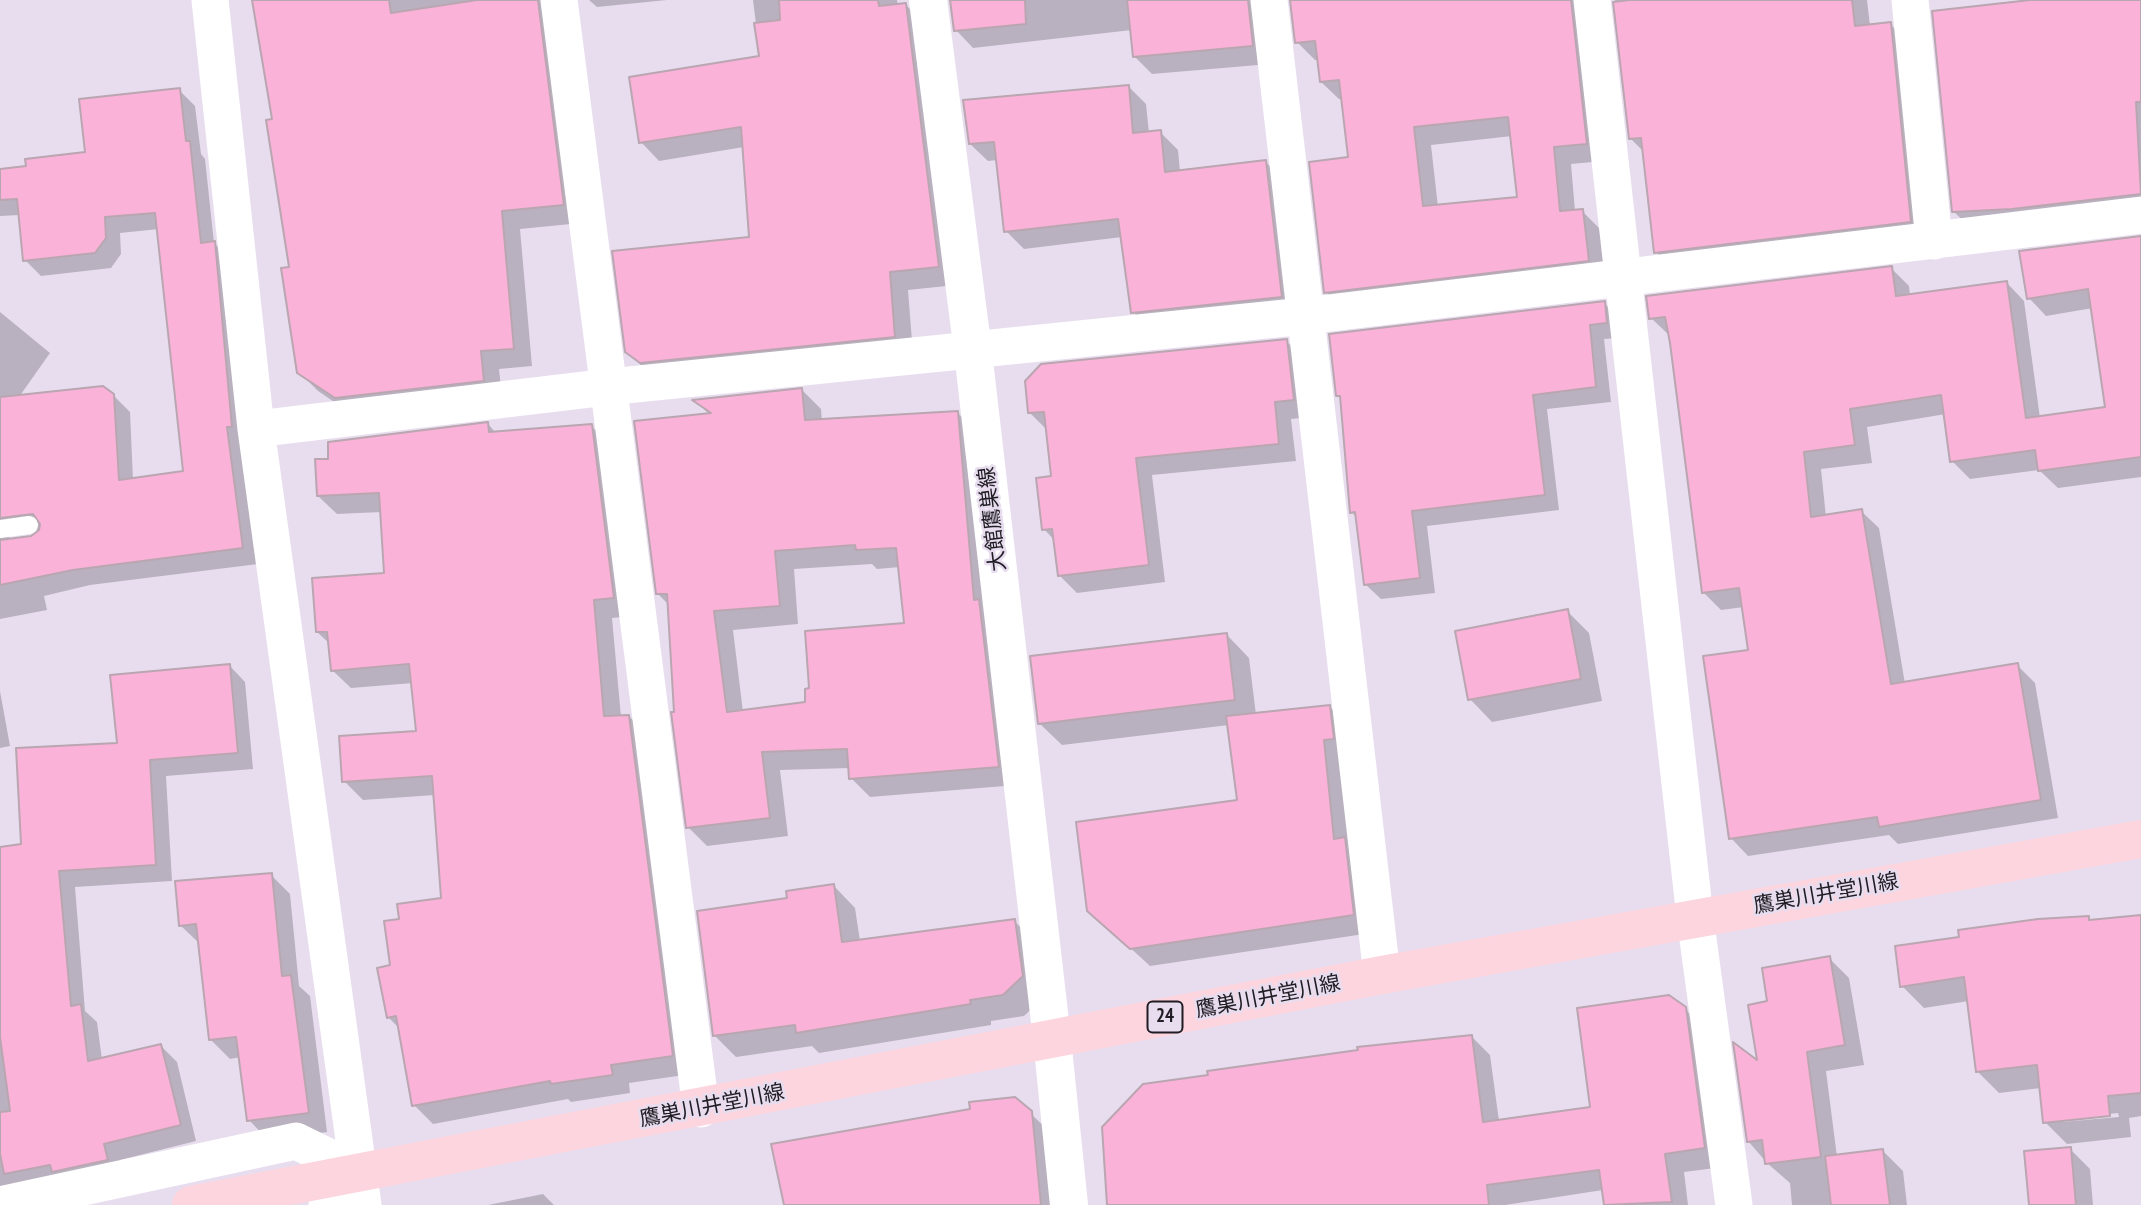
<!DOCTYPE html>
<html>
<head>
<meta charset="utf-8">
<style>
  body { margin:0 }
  canvas { display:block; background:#e7ddef }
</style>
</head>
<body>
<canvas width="2141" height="1205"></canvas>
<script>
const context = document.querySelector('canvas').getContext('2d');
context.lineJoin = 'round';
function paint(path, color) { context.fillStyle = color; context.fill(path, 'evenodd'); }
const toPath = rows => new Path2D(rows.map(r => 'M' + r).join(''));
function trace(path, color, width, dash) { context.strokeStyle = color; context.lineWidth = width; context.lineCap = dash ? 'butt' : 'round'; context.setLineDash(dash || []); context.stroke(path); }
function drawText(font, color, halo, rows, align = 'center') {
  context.font = font + ' "PT Sans Narrow","Noto Sans JP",sans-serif'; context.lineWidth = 5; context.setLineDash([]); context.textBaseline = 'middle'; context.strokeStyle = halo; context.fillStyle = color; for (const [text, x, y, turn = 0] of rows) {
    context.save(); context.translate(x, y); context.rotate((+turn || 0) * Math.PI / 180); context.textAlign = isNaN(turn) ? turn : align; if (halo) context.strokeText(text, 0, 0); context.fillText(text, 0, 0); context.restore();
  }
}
const shadow = toPath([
  [256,0,568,0,581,223,520,229,532,366,499,369,502,398,355,416,318,391,299,372,274,121],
  [589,0,667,0,597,7],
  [753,0,897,0,898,6,906,5,924,23,956,285,908,290,913,354,646,370,627,352,750,238,744,147,659,161,641,142,760,57],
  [952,0,1275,0,1270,64,1152,74,1134,56,1132,30,973,48,956,30],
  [1292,0,1598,0,1604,161,1571,164,1575,211,1582,211,1600,229,1605,278,1343,310,1326,292,1350,159,1343,99,1339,99,1321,82,1319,60,1315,60,1297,42],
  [1512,136,1519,198,1438,207,1431,145],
  [1615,0,1867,0,1870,26,1890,24,1908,42,1928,239,1673,270,1656,252,1644,152,1630,138],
  [2023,0,2141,0,2141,213,1972,229,1954,212],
  [1129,87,1146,104,1149,133,1160,132,1178,150,1180,172,1266,162,1283,180,1299,314,1150,329,1133,312,1122,237,1024,249,1006,231,998,160,988,161,970,144],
  [179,90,195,106,201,154,205,159,214,243,230,259,258,564,90,585,44,596,47,610,0,619,0,312,50,353,19,397,113,395,130,412,133,480,185,472,159,229,120,233,121,254,111,268,41,276,25,260,20,215,0,216,0,170,28,168,87,154],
  [39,530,37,536,6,540,15,533],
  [2141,238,2141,477,2058,488,2039,470,1970,479,1952,461,1946,414,1867,427,1872,463,1821,469,1826,517,1861,511,1879,528,1905,684,2017,665,2035,683,2058,818,1898,844,1889,835,1748,856,1731,838,1750,651,1744,607,1721,610,1703,592,1670,336,1651,318,1891,268,1909,286,1910,296,2007,283,2024,301,2040,418,2107,409,2093,308,2046,316,2029,298],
  [1604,303,1619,318,1621,338,1604,339,1611,402,1547,409,1559,510,1427,526,1435,593,1381,599,1365,584,1358,518,1351,512,1342,400,1338,395],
  [1286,341,1304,358,1311,417,1291,419,1296,461,1152,475,1165,582,1077,593,1060,576,1055,541,1044,529,1053,477,1047,430,1029,412],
  [802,390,821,409,822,421,957,412,976,432,1017,785,870,797,851,778,850,768,780,770,788,836,707,846,688,827,669,605,658,594,710,415,696,401],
  [872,564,877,569,900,567,906,624,811,690,807,704,743,712,733,630,798,624,794,569],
  [488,424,496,433,591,426,610,444,632,616,612,618,621,717,629,716,647,735,691,1074,629,1083,630,1093,571,1102,568,1099,433,1124,414,1105,400,1029,388,1017,392,967,401,921,443,899,435,795,363,800,344,781,417,733,413,683,351,688,332,670,330,644,317,632,386,575,382,512,337,514,318,496,330,460],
  [1567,611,1589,633,1602,701,1492,722,1470,699],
  [1227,635,1249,658,1256,715,1329,706,1347,724,1371,933,1150,966,1089,910,1239,802,1229,725,1062,745,1039,723],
  [229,665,245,682,253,769,166,776,172,881,75,887,85,1011,97,1022,102,1060,161,1046,177,1062,196,1141,120,1160,123,1176,0,1205,0,849,23,846,119,744],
  [0,691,10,746,0,748],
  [271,875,290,894,299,986,310,996,327,1132,268,1140,249,1120,241,1057,230,1059,211,1040,200,944,180,925],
  [834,886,855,908,860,941,1014,921,1036,942,1043,998,1024,1016,991,1021,991,1025,819,1053,812,1046,736,1057,715,1036,789,900],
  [2088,917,2093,922,2141,917,2141,1116,2129,1118,2131,1137,2067,1144,2045,1122,2041,1088,1999,1093,1978,1072,1969,1001,1924,1008,1902,986],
  [2118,1113,2119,1117,2062,1122,2062,1119],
  [1829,958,1849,978,1864,1065,1826,1071,1837,1157,1883,1151,1903,1171,1907,1205,1792,1205,1790,1183,1767,1163,1748,1141,1769,1003],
  [1685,1009,1704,1028,1723,1167,1684,1172,1688,1205,1605,1205,1603,1190,1505,1205,1109,1205,1471,1036,1490,1055,1499,1121,1592,1108],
  [1030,1113,1048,1130,1056,1205,786,1205],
  [2070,1149,2090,1169,2093,1205,2031,1205],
  [543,1194,554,1205,488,1205]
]);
const building = toPath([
  [252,0,389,0,391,13,477,0,538,0,564,205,502,211,514,349,481,351,484,381,335,398,297,373,281,268,289,267,266,120,272,119,252,0],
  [779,0,878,0,879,6,906,3,939,267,890,272,895,337,640,363,625,352,612,251,749,237,741,127,639,143,629,77,759,56,754,23,780,20,779,0],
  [950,0,1025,0,1026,24,954,31,950,0],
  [1127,0,1248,0,1253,46,1133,57,1127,0],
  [1290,0,1571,0,1587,144,1554,147,1560,211,1583,209,1589,261,1324,293,1309,162,1348,157,1339,80,1320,82,1315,41,1295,43,1290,0],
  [1508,117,1517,197,1423,206,1414,127,1508,117],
  [1629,0,1852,0,1855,26,1891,22,1911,222,1654,253,1641,138,1629,139,1613,2,1629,0],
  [2030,0,2141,0,2141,102,2136,102,2141,194,2012,209,1952,212,1932,11,2030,0],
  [1129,85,1133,133,1161,130,1165,172,1266,160,1282,297,1131,313,1118,219,1004,232,994,142,969,144,963,100,1129,85],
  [180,88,186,141,190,141,201,243,215,241,232,427,227,427,243,548,73,570,0,585,0,540,31,536,39,530,40,524,33,514,0,518,0,397,103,386,114,394,119,480,183,471,155,213,105,217,106,238,95,253,23,261,17,199,0,200,0,169,26,166,25,159,85,152,79,99,180,88],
  [2141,236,2141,457,2038,471,2035,450,1950,462,1941,395,1850,409,1855,445,1804,452,1811,517,1862,509,1891,684,2018,663,2041,800,1879,827,1877,817,1729,839,1703,656,1748,650,1739,588,1702,593,1670,343,1665,317,1649,319,1646,296,1892,266,1896,296,2007,281,2026,418,2105,407,2088,289,2027,299,2019,251,2141,236],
  [1605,301,1607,323,1590,325,1596,387,1533,395,1545,495,1412,511,1420,578,1364,585,1355,512,1350,513,1340,396,1336,396,1329,334,1605,301],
  [1287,339,1294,400,1275,402,1279,444,1136,458,1149,565,1058,576,1052,529,1042,530,1036,478,1051,476,1044,412,1028,413,1025,381,1041,364,1287,339],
  [802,388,805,420,958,411,974,600,979,599,999,767,849,779,847,749,762,752,770,818,686,828,671,712,674,712,667,594,656,594,634,421,711,413,692,400,802,388],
  [855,545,856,550,896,548,904,623,805,631,809,688,805,689,805,702,727,712,714,611,780,606,775,551,855,545],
  [488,422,489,432,592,424,614,598,594,600,604,716,629,715,673,1056,611,1065,613,1075,551,1084,550,1081,412,1106,396,1016,387,1018,377,968,390,965,384,921,399,919,397,904,441,898,432,776,342,782,339,736,416,731,409,664,331,671,327,632,316,632,312,578,384,573,379,493,317,496,315,459,328,459,328,442,488,422],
  [1568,609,1581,679,1468,700,1455,631,1568,609],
  [1227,633,1235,700,1038,724,1030,656,1227,633],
  [230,664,238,753,150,760,156,865,59,871,71,1006,81,1004,88,1061,161,1044,181,1125,104,1144,108,1160,52,1172,50,1165,4,1174,0,1154,0,1112,10,1111,0,1037,0,847,21,844,16,748,117,743,110,675,230,664],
  [1330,705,1334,739,1324,740,1334,839,1345,837,1354,915,1130,949,1087,911,1076,822,1237,800,1226,716,1330,705],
  [272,873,282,976,291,975,309,1113,247,1121,236,1037,209,1040,196,924,179,926,175,881,272,873],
  [834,884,842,942,1015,919,1023,976,1003,995,970,1000,971,1004,796,1033,795,1025,713,1036,697,911,787,898,786,891,834,884],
  [2141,915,2141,1093,2108,1096,2110,1116,2043,1123,2037,1065,1976,1072,1964,977,1900,987,1895,946,1959,937,1958,930,2038,919,2089,916,2089,920,2141,915],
  [1830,956,1845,1045,1807,1052,1821,1157,1765,1164,1762,1140,1747,1142,1733,1042,1757,1060,1748,1005,1767,1001,1762,968,1830,956],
  [1669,995,1686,1007,1705,1148,1665,1154,1672,1202,1604,1205,1599,1170,1487,1185,1489,1205,1107,1205,1102,1127,1143,1084,1208,1075,1207,1071,1358,1050,1357,1047,1472,1035,1483,1122,1590,1107,1577,1008,1669,995],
  [1015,1097,1032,1111,1041,1205,784,1205,771,1144,970,1109,969,1102,1015,1097],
  [2071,1147,2076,1205,2029,1205,2024,1151,2071,1147],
  [1883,1149,1890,1205,1831,1205,1825,1156,1883,1149]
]);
const service = toPath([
  [0,529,29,525]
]);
const minor = toPath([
  [210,0,256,429,363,1205],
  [559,0,701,1109],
  [1269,0,1382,975],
  [1592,0,1695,917,1734,1205],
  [1910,0,1934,241],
  [256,429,608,387,1305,316,2141,215],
  [0,1205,296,1141,357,1171],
  [327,1205,357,1171]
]);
const tertiary = toPath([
  [1052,1039,1069,1205]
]);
const secondary = toPath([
  [928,0,973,352,1052,1039]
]);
const primary = toPath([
  [191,1205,1382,975,2141,839]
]);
const shields = [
  [1165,1017,35]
];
const shieldNames = [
  ["24",1165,1017]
];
const streetNames = [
  ["大館鷹巣線",993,519,-97],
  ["鷹巣川井堂川線",1826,894,-10],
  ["鷹巣川井堂川線",1268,997,-11],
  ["鷹巣川井堂川線",712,1106,-11]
];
paint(shadow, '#0003');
paint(building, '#fab2d8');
trace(building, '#baa6b0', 2);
trace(service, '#fff', 18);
trace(minor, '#fff', 37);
trace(tertiary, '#fff', 38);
trace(secondary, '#fff', 38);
trace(primary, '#fcd5df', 38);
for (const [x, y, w] of shields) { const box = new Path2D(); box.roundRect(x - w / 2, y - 15.5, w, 31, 5); context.fillStyle = '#e7ddef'; context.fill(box); trace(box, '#201c23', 2); }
drawText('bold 19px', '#201c23', null, shieldNames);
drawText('21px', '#201c23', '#e7ddef', streetNames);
</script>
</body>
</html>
